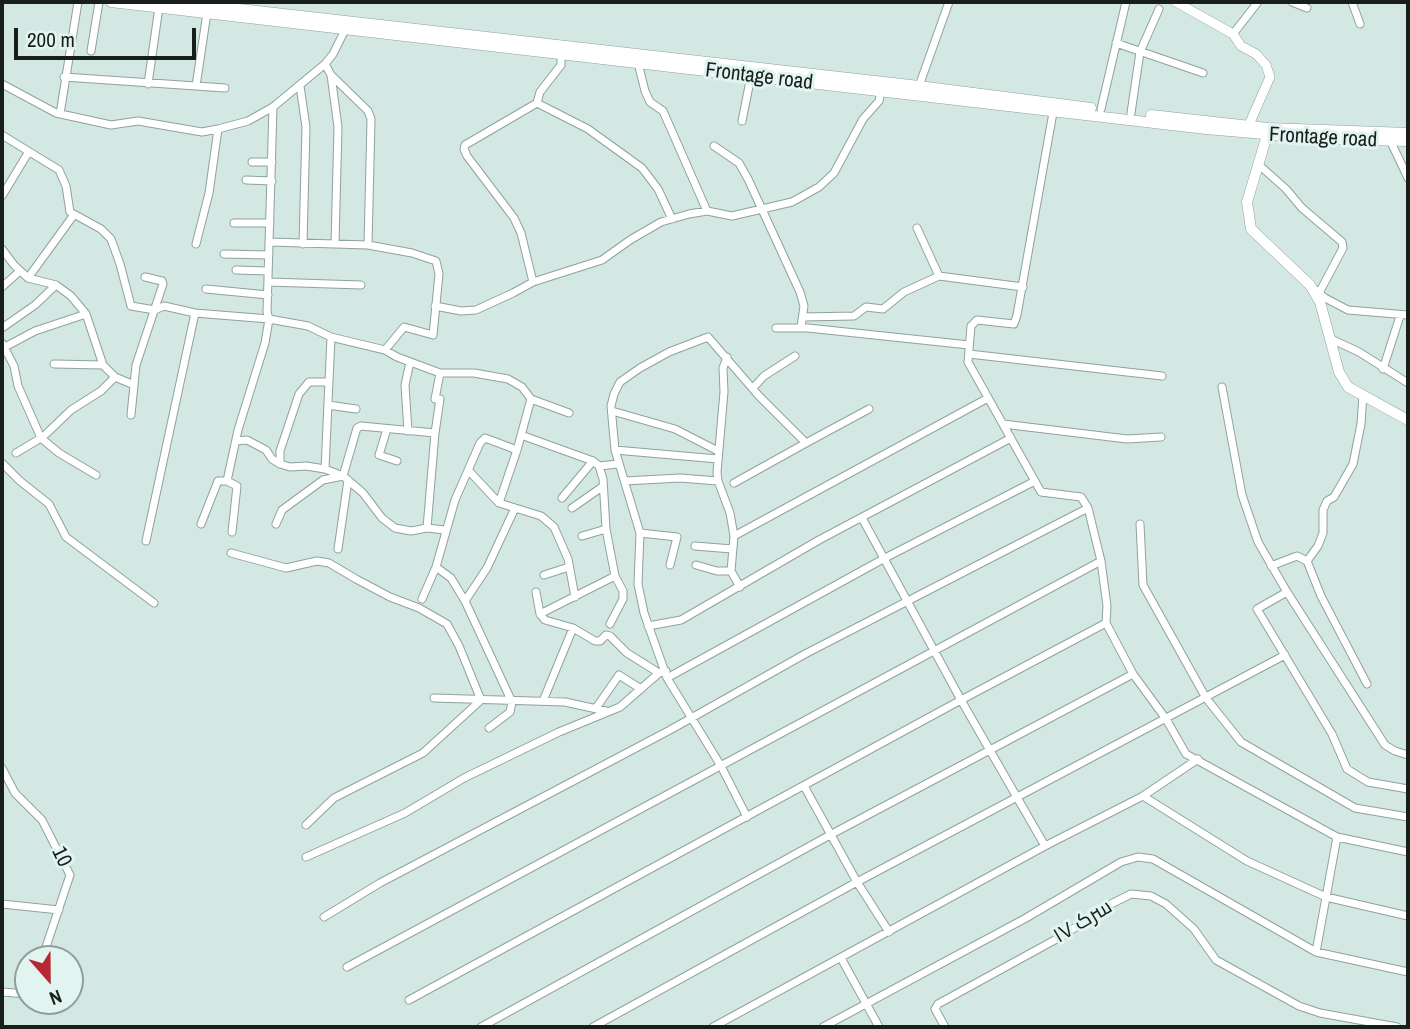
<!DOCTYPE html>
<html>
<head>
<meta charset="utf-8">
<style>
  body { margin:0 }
  #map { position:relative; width:1410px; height:1029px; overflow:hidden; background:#d3e7e3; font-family:"Archivo Narrow",sans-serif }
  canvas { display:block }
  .frame { position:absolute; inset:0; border:4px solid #171e1c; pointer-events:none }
  .north { position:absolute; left:14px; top:945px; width:70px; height:70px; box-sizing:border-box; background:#e1f4f0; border:2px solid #909e9b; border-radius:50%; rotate:159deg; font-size:19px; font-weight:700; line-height:28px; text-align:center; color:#171e1c }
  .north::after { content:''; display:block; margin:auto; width:24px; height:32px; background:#b82736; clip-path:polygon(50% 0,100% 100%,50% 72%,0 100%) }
  .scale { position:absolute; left:14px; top:28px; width:182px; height:32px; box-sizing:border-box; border:4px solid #171e1c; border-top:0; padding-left:9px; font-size:21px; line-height:24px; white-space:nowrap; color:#171e1c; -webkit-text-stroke:5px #e1f4f0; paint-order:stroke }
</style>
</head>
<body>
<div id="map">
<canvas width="1410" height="1029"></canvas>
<div class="frame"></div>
<div class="north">N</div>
<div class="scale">200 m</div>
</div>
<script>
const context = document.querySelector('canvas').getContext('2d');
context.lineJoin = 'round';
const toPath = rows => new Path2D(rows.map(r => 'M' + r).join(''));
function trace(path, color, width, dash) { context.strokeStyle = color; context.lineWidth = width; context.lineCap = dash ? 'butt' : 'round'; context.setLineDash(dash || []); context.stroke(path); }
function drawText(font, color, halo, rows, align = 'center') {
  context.font = font + ' "Archivo Narrow",Cairo,sans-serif'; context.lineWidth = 6; context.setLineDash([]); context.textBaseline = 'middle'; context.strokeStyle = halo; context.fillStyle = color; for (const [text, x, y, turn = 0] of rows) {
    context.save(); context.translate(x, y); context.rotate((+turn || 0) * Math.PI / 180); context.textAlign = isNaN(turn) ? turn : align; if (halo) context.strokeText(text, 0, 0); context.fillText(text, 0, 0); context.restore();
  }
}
const minor = toPath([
  [1292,2,1307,8],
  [1352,2,1360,24],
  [1233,34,1258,2],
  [1116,43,1203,73],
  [91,51,99,2],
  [637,59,645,91,650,102,663,111,707,211],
  [325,64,331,75,368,111,371,119,368,245],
  [331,75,338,127,335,244],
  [64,77,225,88],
  [2,84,56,113,111,125,138,121,202,132,218,129,248,121,273,107,325,64,333,54,347,26],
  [148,84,159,7],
  [196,86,207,13],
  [300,86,306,127,303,244],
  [919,86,949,2],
  [537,103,588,129,642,168,658,189,672,219],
  [1054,107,1017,315,1014,324,977,320,971,326,968,362,1041,492,1081,497,1088,508,1101,561,1107,606,1106,623,1133,674,1166,719,1186,754,1337,837,1408,852],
  [1101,109,1126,2],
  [1131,113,1140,52,1159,9],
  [60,114,78,2],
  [742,121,751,76],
  [2,135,59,170,66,186,70,212,101,229,111,239,120,264,131,306,155,310,164,306,195,313,269,319,308,326,331,337,385,350,397,357,440,373,474,373,508,379,522,387,531,399,569,413],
  [1389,138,1408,178],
  [714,146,739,163,748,179,800,292,804,306,801,327],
  [252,162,272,162],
  [1259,165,1286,189,1302,208,1342,242,1343,248,1319,293],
  [246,180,272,181],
  [2,196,28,153],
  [234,223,270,223],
  [917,228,939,276],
  [269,242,368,245,412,253,436,261,439,274,433,335,404,327,385,350],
  [196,244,209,193,218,129],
  [2,249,14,265,28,278,56,285,71,296,86,314,103,365,115,377,134,385],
  [224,254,269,255],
  [236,270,268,271],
  [28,278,73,216],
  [268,282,361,285],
  [533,282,521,233,514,218,467,156,464,149,465,145,537,103,540,92,561,65,561,55],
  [2,287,20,271],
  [206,289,268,295],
  [1316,290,1325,298,1348,310,1408,315],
  [435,306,461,311,476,310,513,293,533,282,602,260,630,240,661,222,689,214,707,211,732,216,792,202,819,187,834,173,863,119,879,101,881,91],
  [803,317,854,316,866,307,883,309,904,292,939,276,1023,287],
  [2,328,35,305,56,285],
  [776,328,808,328,969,345],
  [1331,339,1359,352,1408,383],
  [2,343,14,366,18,386,41,438,59,453,96,475],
  [5,347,35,331,86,314],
  [969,354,1162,376],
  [727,357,723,368,724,392,717,472,718,481,730,513,734,536,731,571,740,587],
  [54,364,103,365],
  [1383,369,1400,316],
  [1222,387,1242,495,1258,542,1287,592,1385,745,1395,751,1408,755],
  [753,388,764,376,795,356],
  [328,405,356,409],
  [612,411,675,429,718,451],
  [131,415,136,365,163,284,162,281,145,277],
  [1003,424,1127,439,1161,437],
  [387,429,379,455,397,461],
  [408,431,405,385,410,362],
  [435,433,440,399,435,399,440,373],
  [46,434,71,410,101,391,115,377],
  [521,435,593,461,599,466,618,464],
  [236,441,247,440,266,450,272,459,280,464,290,467,306,466,325,469,343,476,363,493,382,518,395,528,411,531,427,528,445,530],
  [615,450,718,459],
  [16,453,41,438],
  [2,463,20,481,49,504,66,537,154,603],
  [280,464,280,451,299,394,309,382,329,382],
  [599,466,603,479,606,529,615,576,623,591,623,599,610,624],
  [325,469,331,337],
  [469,471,499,503,541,516,554,527,568,559,575,597],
  [227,481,238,430,265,343,269,319,267,312,273,107],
  [625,481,680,478,718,481],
  [734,483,806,443],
  [562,498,593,461],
  [499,503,517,450,531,399],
  [572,508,602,487],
  [862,518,961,700,1045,846,1143,796,1198,759],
  [201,524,218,481,227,481,237,486,232,532],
  [276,524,282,510,323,480,343,476,357,428,361,426,435,433,427,528],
  [1140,524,1143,585,1206,698,1241,742,1355,808,1408,817],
  [640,533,677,537,670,565],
  [582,536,606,529],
  [734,536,988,398],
  [146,541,195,313],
  [695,546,732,549],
  [338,549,348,480],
  [231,553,286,568,317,561,329,563,356,579,390,597,419,608,447,624,459,646,481,700,423,753,334,798,306,825],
  [1307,561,1318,546,1323,533,1323,510,1327,501,1334,497,1353,464,1361,424,1363,394],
  [696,565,717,571,731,571],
  [1271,566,1297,556,1307,561,1321,596,1367,684],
  [436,567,451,578,465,601,512,702,510,712,489,728],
  [544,575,569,567],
  [615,576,540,614,545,620,573,628,595,641,600,641,606,635,610,636,627,653,659,673],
  [536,592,540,614],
  [1287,592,1257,609,1332,734,1347,769,1368,782,1408,789],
  [422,599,436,567,455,500,480,443,485,438,517,450],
  [465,601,487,568,515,508],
  [648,626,681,620,819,540,1011,438],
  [667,678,885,558,1035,481],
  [434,698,565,702,606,711],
  [543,701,573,628],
  [596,708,619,675,641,689],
  [2,768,15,793,42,820,70,875,42,959],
  [804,786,857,882,889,932],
  [1143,796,1247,861,1326,897,1408,916],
  [747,817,721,766,667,678,644,613,638,584,640,533,615,450,611,406,614,394,620,382,640,368,669,352,708,337,759,396,806,443,869,409],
  [306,857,405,813,464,778,559,732,620,707,659,673,666,671],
  [2,904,59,910],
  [324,917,380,883,670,730,805,654,1088,508],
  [1316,952,1337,837],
  [841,958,879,1027],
  [347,967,1101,561],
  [2,992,28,994],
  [409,1000,961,700,1106,623],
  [481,1027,830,835,1133,674],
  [593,1027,857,882,1285,655],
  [713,1027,1045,846],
  [823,1027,1026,918,1121,862,1138,857,1153,859,1316,952,1408,972],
  [945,1027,935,1009,938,1004,1062,936,1111,904,1131,894,1151,896,1166,904,1194,929,1216,960,1299,1006,1320,1013,1397,1027]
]);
const tertiary = toPath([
  [1176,2,1233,34,1241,46,1256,54,1266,65,1270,77,1248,127]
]);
const secondary = toPath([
  [111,2,1206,129,1323,139,1408,141],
  [178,2,919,86,1091,108],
  [1151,115,1268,128,1408,133],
  [1268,132,1247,202,1251,229,1310,285,1320,302,1339,372,1348,387,1408,420]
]);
const streetNames = [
  ["Frontage road",759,77,7],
  ["Frontage road",1323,138,3],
  ["10",61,857,64],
  ["سرک ۱۷",1083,922,-31]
];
trace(minor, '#8fa29e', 9);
trace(tertiary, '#8fa29e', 10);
trace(secondary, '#8fa29e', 11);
trace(minor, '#fff', 7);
trace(tertiary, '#fff', 9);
trace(secondary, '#fff', 10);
drawText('21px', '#171e1c', '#e1f4f0', streetNames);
</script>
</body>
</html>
